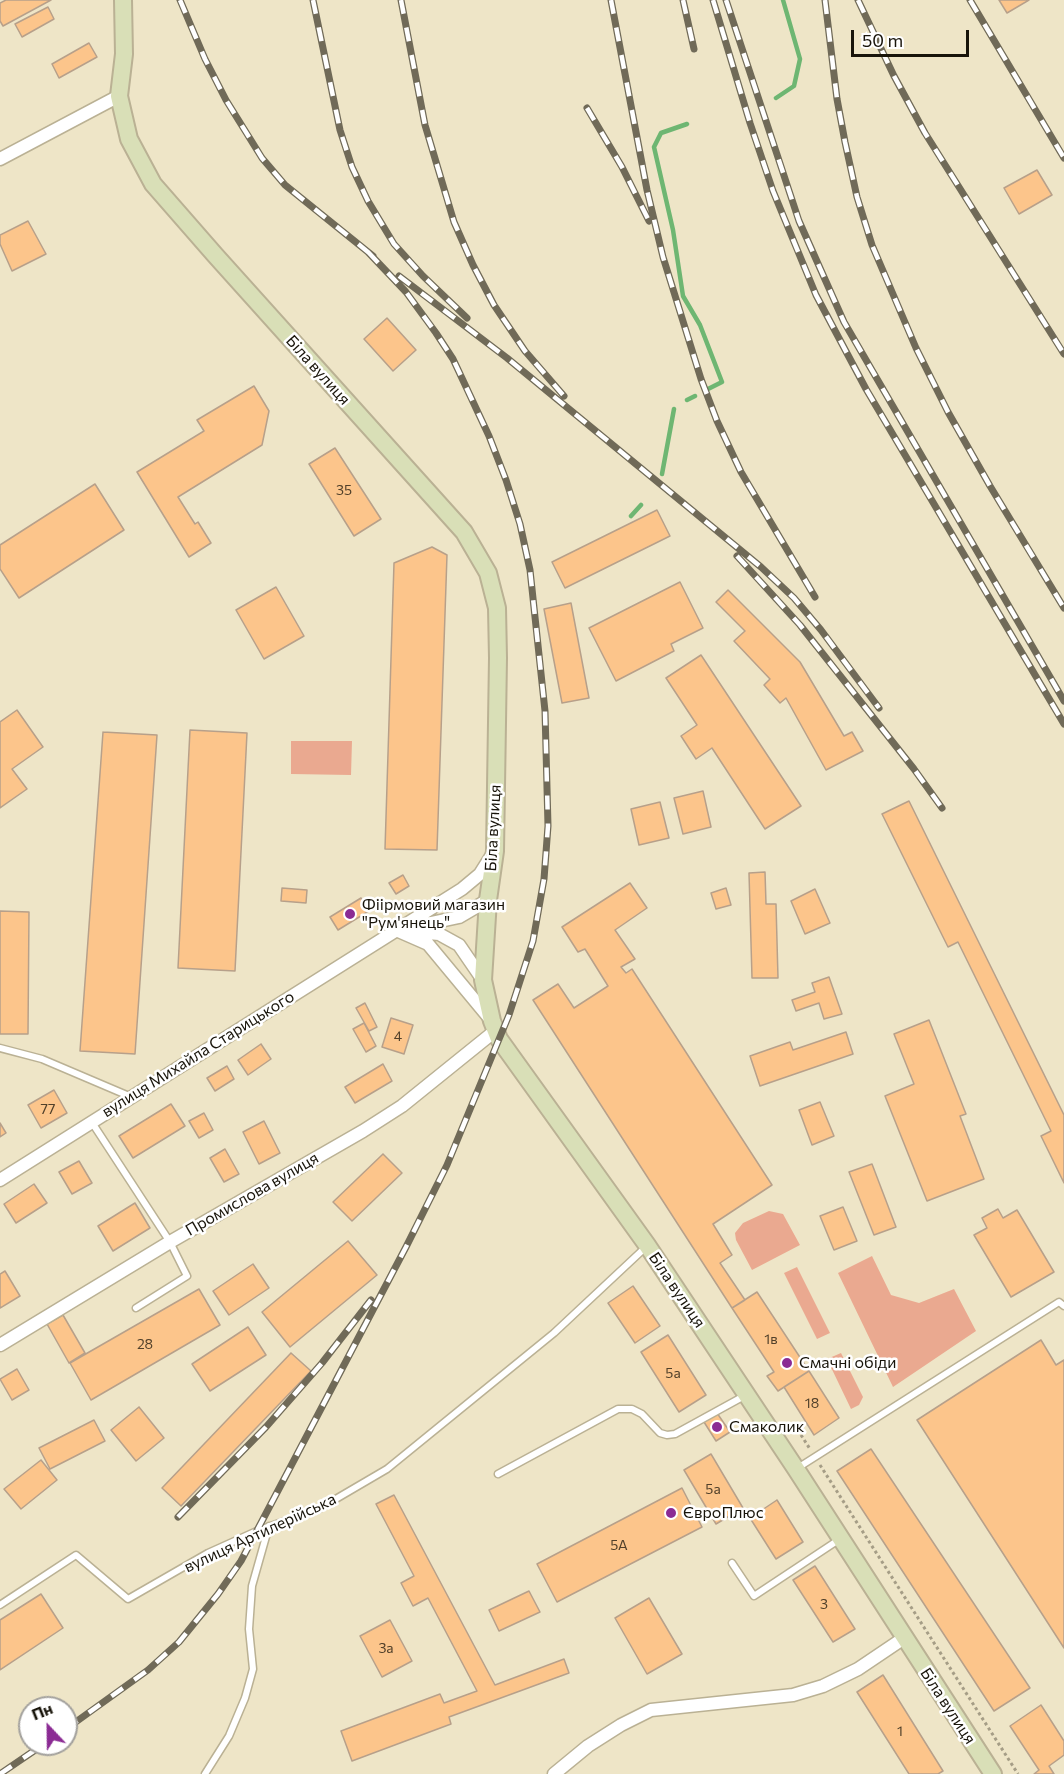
<!DOCTYPE html>
<html>
<head>
<meta charset="utf-8">
<style>
  body { margin:0 }
  #map { position:relative; width:1064px; height:1774px; overflow:hidden; background:#eee5c7; font-family:Commissioner,sans-serif }
  canvas { display:block }
  .north { position:absolute; left:18px; top:1696px; width:60px; height:60px; box-sizing:border-box; background:#fff; border:2px solid #a3a19d; border-radius:50%; rotate:338deg; font-size:16px; font-weight:700; line-height:24px; text-align:center; color:#18140a }
  .north::after { content:''; display:block; margin:auto; width:21px; height:27px; background:#8b2b94; clip-path:polygon(50% 0,100% 100%,50% 72%,0 100%) }
  .scale { position:absolute; left:851px; top:30px; width:118px; height:27px; box-sizing:border-box; border:3px solid #18140a; border-top:0; padding-left:8px; font-size:18px; line-height:21px; white-space:nowrap; color:#18140a; -webkit-text-stroke:4px #fff; paint-order:stroke }
</style>
</head>
<body>
<div id="map">
<canvas width="1064" height="1774"></canvas>
<div class="north">Пн</div>
<div class="scale">50 m</div>
</div>
<script>
const context = document.querySelector('canvas').getContext('2d');
context.lineJoin = 'round';
function paint(path, color) { context.fillStyle = color; context.fill(path, 'evenodd'); }
const toPath = rows => new Path2D(rows.map(r => 'M' + r).join(''));
function trace(path, color, width, dash) { context.strokeStyle = color; context.lineWidth = width; context.lineCap = dash ? 'butt' : 'round'; context.setLineDash(dash || []); context.stroke(path); }
function drawText(font, color, halo, rows, align = 'center') {
  context.font = font + ' Commissioner,sans-serif'; context.lineWidth = 5; context.setLineDash([]); context.textBaseline = 'middle'; context.strokeStyle = halo; context.fillStyle = color; for (const [text, x, y, turn = 0] of rows) {
    context.save(); context.translate(x, y); context.rotate((+turn || 0) * Math.PI / 180); context.textAlign = isNaN(turn) ? turn : align; if (halo) context.strokeText(text, 0, 0); context.fillText(text, 0, 0); context.restore();
  }
}
const green = toPath([
  [291,741,352,741,351,775,291,774],
  [769,1211,783,1214,800,1245,752,1270,736,1240,735,1233,743,1223],
  [872,1256,891,1295,919,1303,954,1289,976,1331,893,1387,838,1273],
  [797,1267,830,1333,817,1339,784,1273],
  [841,1353,863,1397,859,1405,851,1409,827,1359]
]);
const stream = toPath([
  [776,98,794,86,800,59,783,0],
  [687,124,661,133,654,147,673,230,683,296,700,325,722,382,708,389],
  [687,400,695,396],
  [662,474,674,409],
  [631,516,641,505]
]);
const building = toPath([
  [6,0,51,0,3,26,0,21,0,3,6,0],
  [999,0,1029,0,1007,13,999,0],
  [48,7,54,19,22,37,15,24,48,7],
  [89,43,97,57,59,78,52,64,89,43],
  [1037,170,1052,195,1019,214,1004,188,1037,170],
  [28,221,46,254,12,271,0,244,0,235,28,221],
  [387,318,416,350,393,371,364,339,387,318],
  [254,386,269,411,262,445,178,497,195,524,198,522,211,543,189,557,137,472,204,431,197,420,254,386],
  [335,448,381,519,354,536,309,464,335,448],
  [95,484,124,530,19,598,0,569,0,545,95,484],
  [657,510,670,536,565,588,552,562,657,510],
  [432,547,447,555,437,850,385,849,394,563,432,547],
  [680,582,703,628,671,644,674,651,616,681,589,628,680,582],
  [276,587,304,636,264,659,236,610,276,587],
  [728,590,800,662,844,736,852,732,863,751,826,770,786,698,780,703,764,685,770,679,734,641,745,631,716,602,728,590],
  [571,603,589,698,562,703,544,609,571,603],
  [701,655,801,806,765,829,712,748,696,759,681,736,697,725,666,678,701,655],
  [17,710,43,747,12,769,27,789,0,808,0,722,17,710],
  [190,730,247,733,235,971,178,968,190,730],
  [103,732,157,735,135,1054,80,1051,103,732],
  [703,791,711,827,683,834,674,798,703,791],
  [909,801,1064,1115,1064,1183,1041,1136,1051,1131,958,942,948,947,882,814,909,801],
  [660,802,669,838,639,845,631,809,660,802],
  [765,872,766,904,776,904,778,978,752,978,749,873,765,872],
  [403,875,409,886,396,894,389,883,403,875],
  [630,883,647,908,615,930,635,959,621,967,626,973,632,969,772,1185,713,1224,732,1255,720,1263,745,1300,732,1308,533,1000,558,984,574,1008,608,986,585,949,578,952,562,927,630,883],
  [282,888,307,890,306,903,281,901,282,888],
  [726,888,731,905,716,909,711,893,726,888],
  [815,889,830,923,805,934,791,901,815,889],
  [361,898,369,911,338,930,330,917,361,898],
  [0,911,29,912,28,1034,0,1034,0,911],
  [829,977,842,1014,824,1019,819,1003,796,1011,792,1000,815,992,812,983,829,977],
  [365,1003,377,1027,369,1031,356,1008,365,1003],
  [391,1018,413,1025,404,1054,382,1047,391,1018],
  [929,1020,966,1114,960,1116,984,1179,927,1201,885,1096,914,1084,894,1034,929,1020],
  [364,1023,376,1046,366,1052,353,1029,364,1023],
  [846,1032,853,1054,760,1086,750,1056,790,1042,793,1050,846,1032],
  [261,1044,271,1059,248,1075,238,1060,261,1044],
  [383,1064,392,1081,355,1103,345,1087,383,1064],
  [227,1066,234,1079,215,1091,207,1078,227,1066],
  [54,1090,67,1113,41,1128,28,1105,54,1090],
  [820,1102,834,1136,812,1145,799,1110,820,1102],
  [171,1104,185,1126,133,1158,119,1136,171,1104],
  [204,1113,213,1130,199,1138,189,1121,204,1113],
  [264,1121,280,1153,259,1164,243,1132,264,1121],
  [0,1123,6,1133,0,1137,0,1123],
  [225,1149,239,1174,224,1182,210,1158,225,1149],
  [383,1154,402,1173,352,1221,333,1202,383,1154],
  [79,1161,92,1183,72,1194,59,1172,79,1161],
  [872,1164,896,1227,874,1235,849,1172,872,1164],
  [34,1184,47,1203,16,1223,4,1204,34,1184],
  [135,1203,150,1228,113,1251,98,1226,135,1203],
  [843,1207,857,1241,834,1250,820,1216,843,1207],
  [998,1209,1003,1218,1017,1210,1054,1272,1011,1297,974,1235,987,1228,982,1218,998,1209],
  [348,1241,377,1275,290,1347,262,1312,348,1241],
  [253,1264,269,1288,229,1315,213,1291,253,1264],
  [5,1271,20,1296,0,1308,0,1274,5,1271],
  [633,1286,660,1326,635,1343,608,1303,633,1286],
  [199,1289,220,1325,91,1400,70,1363,199,1289],
  [757,1292,809,1371,778,1391,767,1376,774,1372,732,1308,757,1292],
  [63,1315,85,1353,69,1363,47,1324,63,1315],
  [248,1327,266,1355,210,1391,192,1364,248,1327],
  [668,1335,706,1395,679,1412,641,1352,668,1335],
  [1041,1340,1056,1365,1064,1360,1064,1648,917,1420,1041,1340],
  [291,1353,311,1371,181,1506,162,1488,291,1353],
  [17,1369,29,1390,12,1400,0,1379,17,1369],
  [809,1371,839,1418,814,1435,784,1387,809,1371],
  [139,1407,164,1438,136,1461,111,1430,139,1407],
  [717,1413,730,1432,716,1441,704,1422,717,1413],
  [94,1420,105,1441,50,1469,39,1448,94,1420],
  [871,1449,1030,1688,994,1711,837,1471,871,1449],
  [711,1454,743,1508,716,1524,684,1470,711,1454],
  [41,1460,57,1480,21,1509,4,1489,41,1460],
  [682,1488,702,1527,557,1602,537,1564,682,1488],
  [394,1495,495,1685,564,1659,569,1673,449,1717,451,1724,352,1761,341,1731,440,1694,444,1703,477,1691,428,1598,413,1606,401,1583,414,1576,376,1504,394,1495],
  [777,1500,803,1542,776,1559,750,1518,777,1500],
  [815,1566,855,1629,833,1642,793,1580,815,1566],
  [529,1591,540,1612,499,1631,489,1610,529,1591],
  [41,1594,63,1628,0,1670,0,1620,41,1594],
  [649,1598,682,1654,647,1674,615,1618,649,1598],
  [390,1620,412,1661,382,1677,360,1636,390,1620],
  [883,1675,943,1771,938,1774,909,1774,857,1692,883,1675],
  [1041,1705,1064,1741,1064,1755,1049,1766,1054,1774,1034,1774,1039,1770,1010,1726,1041,1705]
]);
const path = toPath([
  [801,1435,810,1449],
  [820,1465,1018,1774]
]);
const lane = toPath([
  [0,1048,42,1059,129,1096],
  [91,1121,170,1242,187,1276,136,1308],
  [796,1469,1059,1302,1064,1306],
  [498,1474,618,1409,632,1409,642,1414,660,1433,667,1435,675,1434,746,1395],
  [732,1563,754,1596,840,1539],
  [0,1605,76,1555,128,1599,208,1553,259,1530,317,1510,387,1469,554,1333,647,1246],
  [205,1774,229,1736,245,1698,253,1669,249,1629,252,1586,269,1526]
]);
const street = toPath([
  [0,159,119,96],
  [412,927,459,917,488,900],
  [396,930,428,944,491,1020],
  [407,931,439,934,459,945,483,980],
  [0,1180,462,889,480,874,492,855],
  [0,1345,170,1242,363,1131,402,1106,495,1031],
  [554,1774,588,1746,621,1725,651,1710,793,1695,823,1686,858,1669,904,1638]
]);
const secondary = toPath([
  [123,0,124,54,119,96,129,139,153,184,215,255,464,532,488,573,497,608,498,658,495,851,488,900,483,980,492,1021,499,1039,647,1245,796,1469,993,1774]
]);
const rail = toPath([
  [180,0,205,59,226,100,262,158,285,185,373,256],
  [313,0,340,130,352,167,368,201,394,244,423,276,467,318],
  [401,0,425,125,454,222,473,265,494,305,525,351,564,396],
  [611,0,647,190,663,257,701,379,717,421,741,472,815,597],
  [683,0,694,49],
  [713,0,750,123,773,191,816,295,866,389,1064,724],
  [726,0,799,221,844,322,1064,701],
  [825,0,837,99,845,142,857,197,872,245,916,348,948,412,990,486,1064,608],
  [858,0,894,76,925,133,1064,354],
  [970,0,1064,158],
  [587,108,622,167,649,221],
  [399,276,507,358,761,567,794,598,821,630,879,708],
  [737,556,800,625,914,769,942,808],
  [178,1517,266,1427,322,1363,371,1300],
  [66,1729,148,1670,179,1642,218,1594,241,1561,406,1247,447,1165,509,1015,533,941,544,879,548,826,545,711,530,570,520,524,506,480,489,436,453,359,436,333,406,292,368,252],
  [0,1774,44,1744]
]);
const markers = [
  [350,914,6,"#8b2b94"],
  [787,1363,6,"#8b2b94"],
  [717,1427,6,"#8b2b94"],
  [671,1513,6,"#8b2b94"]
];
const numberNames = [
  ["35",344,490],
  ["4",398,1036],
  ["77",48,1109],
  ["1в",771,1339],
  ["28",145,1344],
  ["5а",673,1373],
  ["18",812,1403],
  ["5а",713,1489],
  ["5А",619,1545],
  ["3",824,1604],
  ["3а",386,1648],
  ["1",900,1731]
];
const streetNames = [
  ["Біла вулиця",318,370,48],
  ["Біла вулиця",493,828,-87],
  ["вулиця Михайла Старицького",198,1054,-32],
  ["Промислова вулиця",252,1194,-30],
  ["Біла вулиця",677,1290,56],
  ["вулиця Артилерійська",260,1533,-25],
  ["Біла вулиця",948,1706,57]
];
const poiNames = [
  ["Фіірмовий магазин",362,905],
  ["\"Рум'янець\"",362,923],
  ["Смачні обіди",799,1363],
  ["Смаколик",729,1427],
  ["ЄвроПлюс",683,1513]
];
paint(green, '#eaa990');
trace(stream, '#6eb672', 4.5);
paint(building, '#fcc58b');
trace(building, '#b7a08a', 1.5);
trace(lane, '#bab194', 9);
trace(street, '#bab194', 15);
trace(secondary, '#bab194', 20);
trace(path, '#a59d86', 3, [3, 3]);
trace(lane, '#fff', 6);
trace(street, '#fff', 12);
trace(secondary, '#d9dfb7', 16);
trace(rail, '#706a58', 7);
trace(rail, '#fff', 4.5, [14]);
for (const [x, y, r, color] of markers) { const dot = new Path2D(); dot.arc(x, y, r, 0, 2 * Math.PI); context.fillStyle = color; context.fill(dot); trace(dot, '#fff', 2); }
drawText('14px', '#51402a', null, numberNames);
drawText('16px', '#18140a', '#fff', streetNames);
drawText('16px', '#18140a', '#fff', poiNames, 'left');
</script>
</body>
</html>
